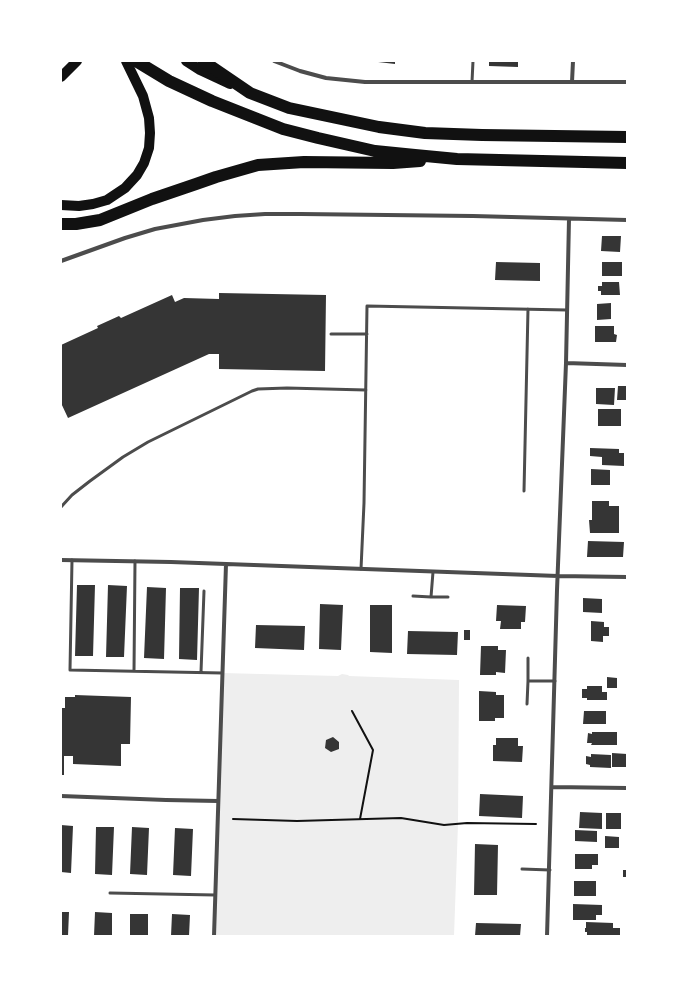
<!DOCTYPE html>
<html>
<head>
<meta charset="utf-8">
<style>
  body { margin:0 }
  #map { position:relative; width:688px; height:997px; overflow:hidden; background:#fff; font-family:"Playfair Display",serif }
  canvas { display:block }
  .frame { position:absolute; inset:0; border:62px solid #fff; pointer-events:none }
</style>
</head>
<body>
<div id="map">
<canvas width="688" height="997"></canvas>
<div class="frame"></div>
</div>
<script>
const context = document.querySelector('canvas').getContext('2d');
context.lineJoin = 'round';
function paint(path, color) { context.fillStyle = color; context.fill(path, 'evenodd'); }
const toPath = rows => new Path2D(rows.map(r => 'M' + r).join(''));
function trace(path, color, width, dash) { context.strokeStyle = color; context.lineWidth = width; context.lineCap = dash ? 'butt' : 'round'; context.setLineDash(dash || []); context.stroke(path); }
const green = toPath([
  [222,673,338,676,342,674,348,675,349,676,459,680,458,824,454,936,214,936]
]);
const building = toPath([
  [378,61,395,61,395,64,378,62],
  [489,61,518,61,518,67,489,66],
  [602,236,621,236,620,252,601,251],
  [496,262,540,263,540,281,495,280],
  [602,262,622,262,622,276,602,276],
  [602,282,619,282,620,295,601,295,601,291,598,291,598,286,602,286],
  [219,293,326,295,325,371,219,369,219,354,209,354,68,418,61,403,61,345,98,328,97,326,119,316,121,318,172,295,175,302,184,298,219,299],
  [611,303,611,319,597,320,597,304],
  [595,326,614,326,614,334,617,335,616,342,595,342],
  [618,386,627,386,627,400,617,400],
  [596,388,615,388,614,405,596,404],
  [598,409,621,409,621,426,598,426],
  [590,448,619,449,619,453,624,453,624,466,602,465,602,457,590,456],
  [591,469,610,470,610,485,591,485],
  [592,501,609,501,609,506,619,506,619,533,590,533,589,520,592,520],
  [588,541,624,542,623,557,587,557],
  [77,585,95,585,93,656,75,656],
  [108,585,127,586,124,657,106,657],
  [147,587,166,588,164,659,144,658],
  [180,588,199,588,197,660,179,659],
  [583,598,602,599,602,613,583,612],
  [320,604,343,605,341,650,319,649],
  [370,605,392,605,392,653,370,652],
  [497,605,526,606,525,622,521,622,521,629,500,629,501,621,496,621],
  [591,621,604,622,604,627,609,627,609,636,603,636,603,642,591,641],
  [256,625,305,626,304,650,255,648],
  [464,630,470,630,470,640,464,640],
  [408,631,458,632,457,655,407,654],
  [481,646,498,646,498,650,506,650,505,673,496,672,496,675,480,675],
  [607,677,617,678,617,688,607,688],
  [587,686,602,686,602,692,607,692,607,700,587,700,587,698,582,698,582,689,587,689],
  [479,691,496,692,496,695,504,695,504,718,495,718,495,721,479,721],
  [75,695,131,697,130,744,121,744,121,766,73,764,73,756,64,756,64,775,61,775,61,708,65,708,65,697,75,697],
  [584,711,606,711,606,724,583,724],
  [592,732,617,732,617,745,591,745,592,743,587,743,588,733,592,734],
  [333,737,339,742,339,749,331,752,325,748,326,740],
  [496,738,518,738,518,746,523,746,522,762,493,761,493,745,496,745],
  [612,753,627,754,627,767,612,767],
  [591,754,611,755,611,768,590,767,590,765,586,764,586,756,591,757],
  [480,794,523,796,522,818,479,816],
  [580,812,602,813,602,829,579,828],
  [606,813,621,813,621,829,606,829],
  [61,825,73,826,71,873,61,872],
  [96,827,114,827,112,875,95,874],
  [132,827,149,828,147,875,130,874],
  [175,828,193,829,191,876,173,875],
  [575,830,597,831,597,842,575,841],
  [605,836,619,837,619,848,605,848],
  [475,844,498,845,497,895,474,895],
  [575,854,598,854,598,865,592,865,592,869,575,869],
  [623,870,627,870,627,877,623,877],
  [574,881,596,881,596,896,574,896],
  [573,904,602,905,602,915,596,915,596,920,573,920],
  [61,912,69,912,68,936,61,936],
  [95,912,112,913,112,936,94,936],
  [130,914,148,914,148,936,130,936],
  [172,914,190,915,189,936,171,936],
  [586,922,613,923,613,928,620,928,620,935,587,936,587,932,585,932,585,928,586,928],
  [476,923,521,924,520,936,475,936]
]);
const path = toPath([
  [352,711,373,750,360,819],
  [233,819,297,821,401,818,444,825,467,823,536,824]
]);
const service = toPath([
  [472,82,473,61],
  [331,334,367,334],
  [524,491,528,309],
  [61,507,72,495,90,481,123,457,148,442,252,391,258,389,287,388,366,390],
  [72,560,70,670,222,673],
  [361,569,364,503,367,306,567,310],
  [433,572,431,597,448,597],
  [413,596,431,597],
  [528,658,528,681,555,681],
  [134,671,135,561],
  [201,672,204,591],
  [527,704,528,681],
  [522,869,550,870],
  [110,893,215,895]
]);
const minor = toPath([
  [274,61,300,71,326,78,365,82,627,82],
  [572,82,573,61],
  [61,261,125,238,155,229,203,220,235,216,265,214,301,214,473,216,627,220],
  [566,363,627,365],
  [61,560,171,562,558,576,627,577],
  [552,787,627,788],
  [61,796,166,800,218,801],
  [214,936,226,564],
  [547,936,557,590,566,363,569,219]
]);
const primary = toPath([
  [186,61,200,70,230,84],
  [61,77,77,61],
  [61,205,79,206,93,204,107,200,125,188,137,175,144,163,149,148,150,133,149,118,143,96,126,61]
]);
const motorway = toPath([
  [136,61,169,81,212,101,283,129,318,138,375,151,415,155,457,159,627,163],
  [203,61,250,93,289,108,379,127,425,133,482,135,627,137],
  [61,224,76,224,100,220,152,199,196,184,216,177,258,165,304,162,393,163,420,161]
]);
paint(green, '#eee');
paint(building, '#353535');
trace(path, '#111', 2);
trace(service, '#4c4c4c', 3);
trace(minor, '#4c4c4c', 4);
trace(primary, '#111', 10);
trace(motorway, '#111', 12);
</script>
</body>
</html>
